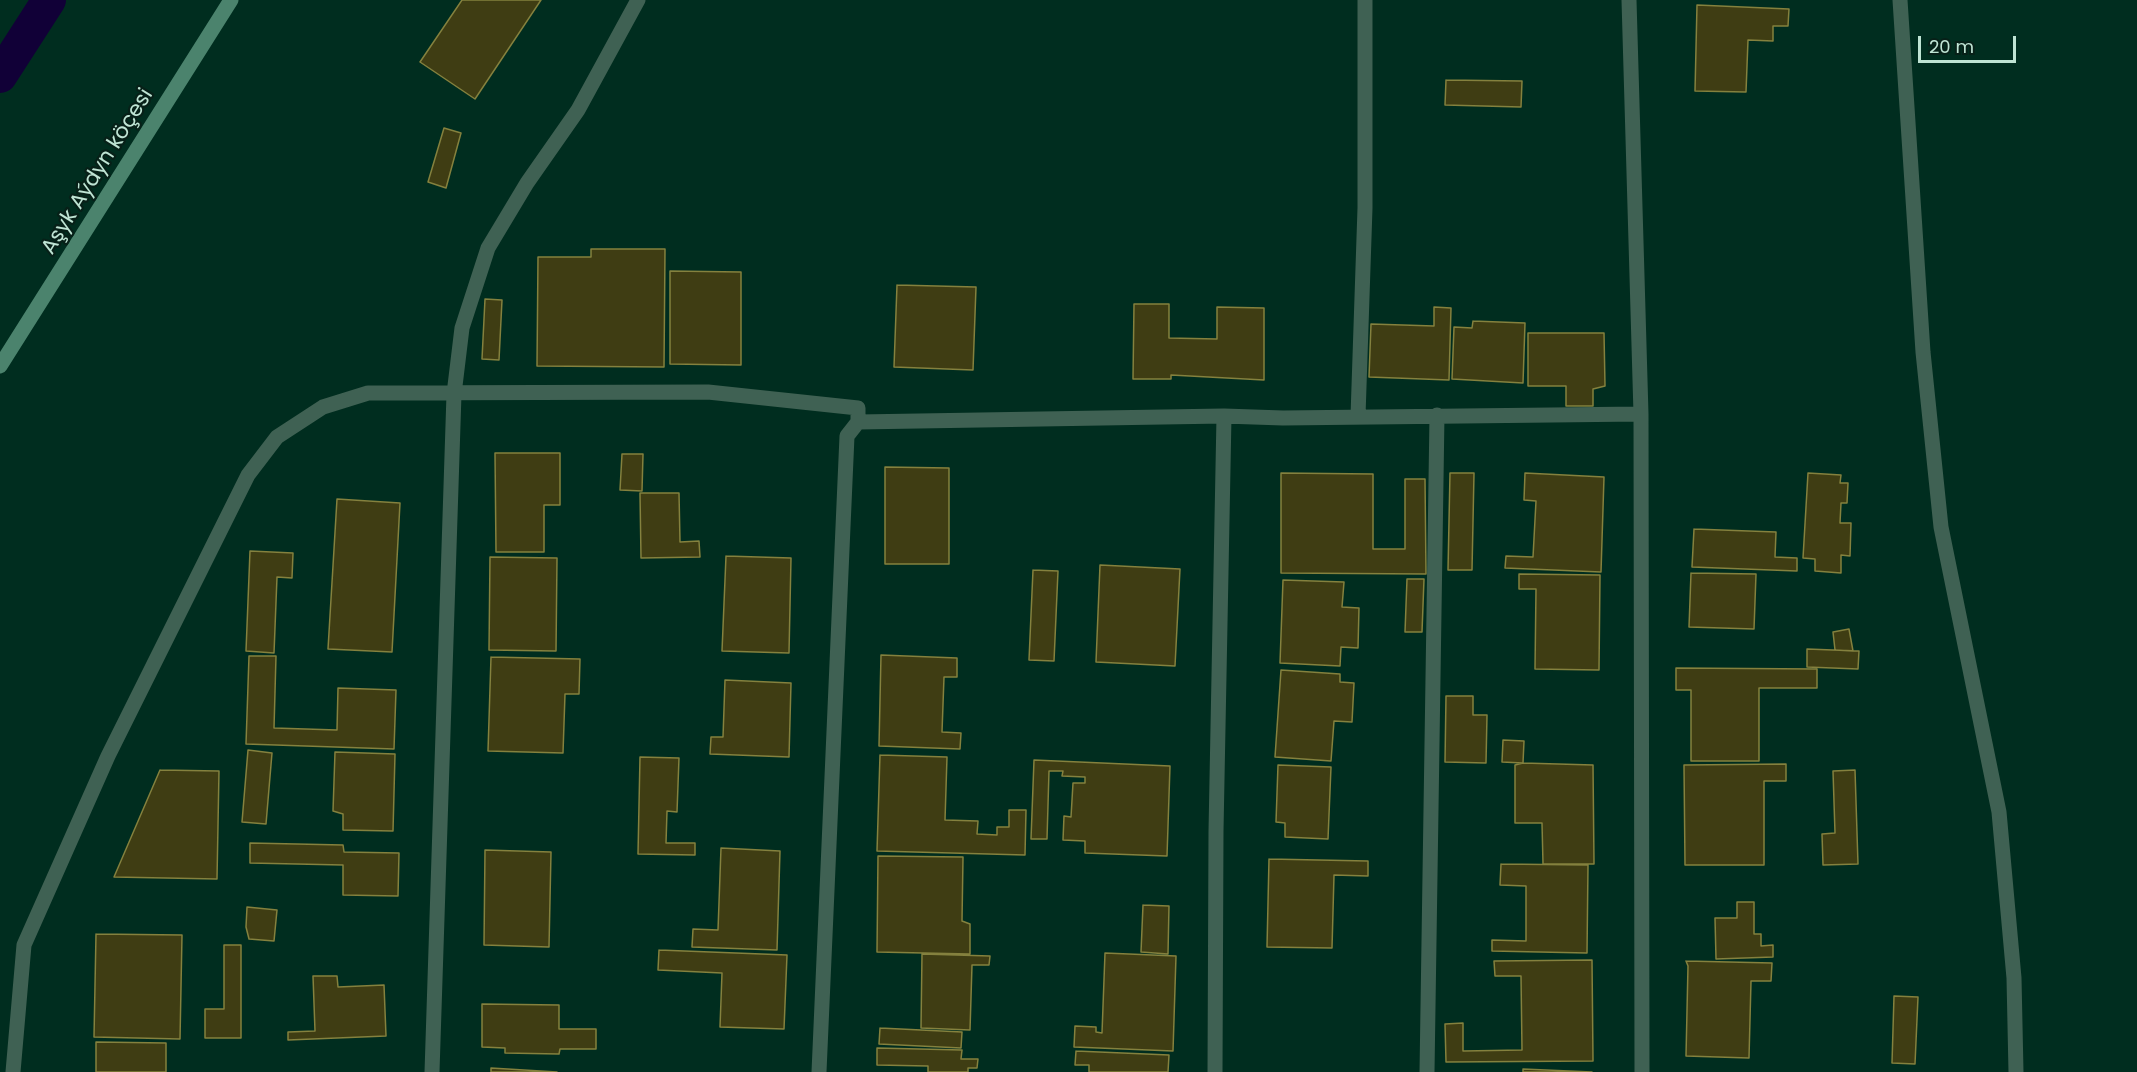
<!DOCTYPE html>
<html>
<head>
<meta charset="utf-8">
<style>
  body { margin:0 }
  #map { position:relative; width:2137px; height:1072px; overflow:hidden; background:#002d1f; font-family:Poppins,sans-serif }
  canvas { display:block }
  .scale { position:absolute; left:1918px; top:36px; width:98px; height:27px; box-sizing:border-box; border:3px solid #bfe4d4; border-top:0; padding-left:8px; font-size:18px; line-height:21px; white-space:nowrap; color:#bfe4d4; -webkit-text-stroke:4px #072018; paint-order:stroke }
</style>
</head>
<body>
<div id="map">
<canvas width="2137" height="1072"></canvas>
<div class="scale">20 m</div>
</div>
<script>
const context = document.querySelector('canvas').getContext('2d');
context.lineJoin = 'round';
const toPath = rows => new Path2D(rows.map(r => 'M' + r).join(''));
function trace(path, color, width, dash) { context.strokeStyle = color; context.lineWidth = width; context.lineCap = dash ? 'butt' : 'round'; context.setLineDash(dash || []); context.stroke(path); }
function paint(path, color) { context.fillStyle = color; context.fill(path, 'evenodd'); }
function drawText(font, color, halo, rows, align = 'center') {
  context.font = font + ' Poppins,sans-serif'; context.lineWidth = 4.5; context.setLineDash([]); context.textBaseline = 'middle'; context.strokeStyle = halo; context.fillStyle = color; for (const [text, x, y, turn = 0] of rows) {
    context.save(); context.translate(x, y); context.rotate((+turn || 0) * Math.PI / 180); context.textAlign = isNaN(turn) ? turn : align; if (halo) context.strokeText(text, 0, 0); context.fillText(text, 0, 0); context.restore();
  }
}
const canal = toPath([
  [0,76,49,0]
]);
const building = toPath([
  [462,0,541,0,475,99,420,62,462,0],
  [1697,5,1789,9,1788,26,1773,26,1773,41,1748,40,1746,92,1695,91,1697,5],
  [1446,80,1522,81,1521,107,1445,105,1446,80],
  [444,128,461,133,446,188,428,182,444,128],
  [591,249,665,249,664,367,537,366,538,257,591,257,591,249],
  [670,271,741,272,741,365,670,364,670,271],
  [897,285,976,287,973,370,894,367,897,285],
  [485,299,502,300,499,360,482,359,485,299],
  [1134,304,1169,304,1169,338,1217,339,1217,307,1264,308,1264,380,1171,375,1171,379,1133,379,1134,304],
  [1434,307,1451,308,1449,380,1369,377,1371,324,1434,326,1434,307],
  [1473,321,1525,323,1523,383,1452,379,1454,327,1472,328,1473,321],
  [1528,333,1604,333,1605,386,1593,389,1593,406,1566,406,1566,386,1528,386,1528,333],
  [495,453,560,453,560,505,544,505,544,552,496,552,495,453],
  [622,454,643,454,642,491,620,490,622,454],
  [885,467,949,468,949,564,885,564,885,467],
  [1281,473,1373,474,1373,549,1405,549,1405,479,1425,479,1426,574,1281,573,1281,473],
  [1450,473,1474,473,1472,570,1448,570,1450,473],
  [1525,473,1604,477,1601,572,1505,568,1506,556,1533,557,1536,501,1524,500,1525,473],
  [1808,473,1841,475,1840,483,1848,483,1847,503,1841,503,1840,523,1851,523,1850,556,1841,555,1841,573,1815,571,1815,559,1803,558,1808,473],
  [640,493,679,493,680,542,699,541,700,557,641,558,640,493],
  [337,499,400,503,392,652,328,649,337,499],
  [1694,529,1776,532,1775,557,1797,558,1797,571,1692,567,1694,529],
  [250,551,293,553,292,578,277,577,274,653,246,651,250,551],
  [726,556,791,558,789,653,722,651,726,556],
  [490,557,557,558,556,651,489,650,490,557],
  [1100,565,1180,569,1175,666,1096,662,1100,565],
  [1033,570,1058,571,1054,661,1029,660,1033,570],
  [1691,573,1756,574,1754,629,1689,627,1691,573],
  [1519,574,1600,575,1599,670,1535,669,1536,589,1519,589,1519,574],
  [1407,579,1424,579,1422,632,1405,632,1407,579],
  [1283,580,1344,582,1342,607,1359,608,1358,648,1341,647,1340,666,1280,663,1283,580],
  [1849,629,1853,651,1835,650,1833,632,1849,629],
  [1807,649,1859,651,1858,669,1807,667,1807,649],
  [881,655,957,658,957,677,944,677,942,732,961,733,960,749,879,746,881,655],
  [249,656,276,656,274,728,337,730,338,688,396,690,394,749,246,744,249,656],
  [491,657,580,659,579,694,565,694,563,753,488,751,491,657],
  [1676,668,1817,669,1817,688,1759,688,1759,761,1691,761,1691,690,1676,690,1676,668],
  [1281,670,1340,674,1340,682,1354,683,1352,722,1334,721,1331,761,1275,757,1281,670],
  [725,680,791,683,789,757,710,754,711,737,723,737,725,680],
  [1446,696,1473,696,1473,715,1487,715,1486,763,1445,762,1446,696],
  [1503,740,1524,741,1523,763,1502,762,1503,740],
  [248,750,272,753,266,824,242,822,248,750],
  [335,752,395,754,393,831,343,830,343,814,333,811,335,752],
  [880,755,947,757,945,820,978,821,977,834,997,835,997,827,1009,827,1009,810,1026,810,1025,855,877,851,880,755],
  [640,757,679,758,677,812,667,811,666,843,695,843,695,855,638,854,640,757],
  [1034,760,1170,766,1167,856,1085,853,1085,841,1063,840,1064,816,1071,817,1073,783,1085,783,1085,777,1062,776,1063,771,1049,771,1047,839,1031,839,1034,760],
  [1523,763,1593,765,1594,864,1543,864,1542,823,1515,823,1515,765,1523,763],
  [1786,764,1786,781,1764,781,1764,865,1685,865,1684,765,1786,764],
  [1278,765,1331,767,1328,839,1285,837,1285,823,1276,822,1278,765],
  [160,770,219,771,217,879,114,877,160,770],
  [1855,770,1858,864,1823,865,1822,834,1835,833,1833,771,1855,770],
  [250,843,343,845,344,852,399,853,398,896,343,895,343,865,250,863,250,843],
  [721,848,780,851,777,950,692,947,693,929,718,930,721,848],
  [485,850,551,852,549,947,484,945,485,850],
  [878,856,963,857,962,921,970,924,970,954,877,952,878,856],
  [1269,859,1368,861,1368,876,1334,875,1332,948,1267,947,1269,859],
  [1501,864,1588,865,1587,953,1492,951,1492,940,1526,941,1526,886,1500,885,1501,864],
  [1737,902,1754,902,1754,934,1761,934,1761,946,1773,945,1773,957,1716,959,1715,918,1737,918,1737,902],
  [1143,905,1169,906,1168,954,1141,952,1143,905],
  [247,907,277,910,274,941,249,939,246,927,247,907],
  [96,934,182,935,180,1039,94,1037,96,934],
  [224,945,241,945,241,1038,205,1038,205,1009,224,1009,224,945],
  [659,950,787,955,784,1029,720,1027,722,973,658,970,659,950],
  [1105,953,1176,956,1173,1051,1074,1047,1075,1026,1096,1027,1096,1032,1102,1033,1105,953],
  [922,954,990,956,989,965,972,965,970,1030,921,1028,922,954],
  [1592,960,1593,1061,1446,1062,1445,1024,1463,1023,1463,1051,1522,1050,1521,976,1495,976,1494,961,1592,960],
  [1686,961,1772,963,1771,981,1751,981,1749,1058,1686,1056,1688,966,1686,961],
  [313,976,337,976,338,987,384,985,386,1036,288,1040,288,1032,315,1031,313,976],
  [1894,996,1918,997,1915,1064,1892,1063,1894,996],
  [482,1004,559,1005,559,1029,596,1029,596,1049,560,1049,559,1054,505,1053,505,1048,482,1047,482,1004],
  [880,1028,962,1032,961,1048,879,1044,880,1028],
  [96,1042,166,1043,166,1072,96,1072,96,1042],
  [877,1048,962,1050,961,1059,978,1059,977,1068,968,1068,968,1072,928,1072,928,1066,877,1065,877,1048],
  [1076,1051,1169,1055,1168,1072,1089,1072,1089,1065,1075,1065,1076,1051],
  [491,1068,557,1072,491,1072,491,1068],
  [1523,1069,1592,1072,1523,1072,1523,1069]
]);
const street = toPath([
  [1629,0,1641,414],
  [1900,0,1923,352,1941,527,1999,812,2014,978,2016,1072],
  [1358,416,1365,208,1365,0],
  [13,1072,24,945,108,756,248,475,277,437,323,407,368,393,708,392,858,408,858,422],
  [432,1072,454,394,462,328,488,248,527,183,578,110,638,0],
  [819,1072,847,436,858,422,1224,416,1283,418,1641,414,1642,1072],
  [1215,1072,1216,831,1224,416],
  [1427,1072,1437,415]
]);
const secondary = toPath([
  [0,366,231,0]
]);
const streetNames = [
  ["Aşyk Aýdyn köçesi",98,172,-58]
];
trace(canal, '#110037', 34);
paint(building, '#3f3d13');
trace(building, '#84813e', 1.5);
trace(street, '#3f6153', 15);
trace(secondary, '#4b836d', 15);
drawText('21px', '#bfe4d4', '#072018', streetNames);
</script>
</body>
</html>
